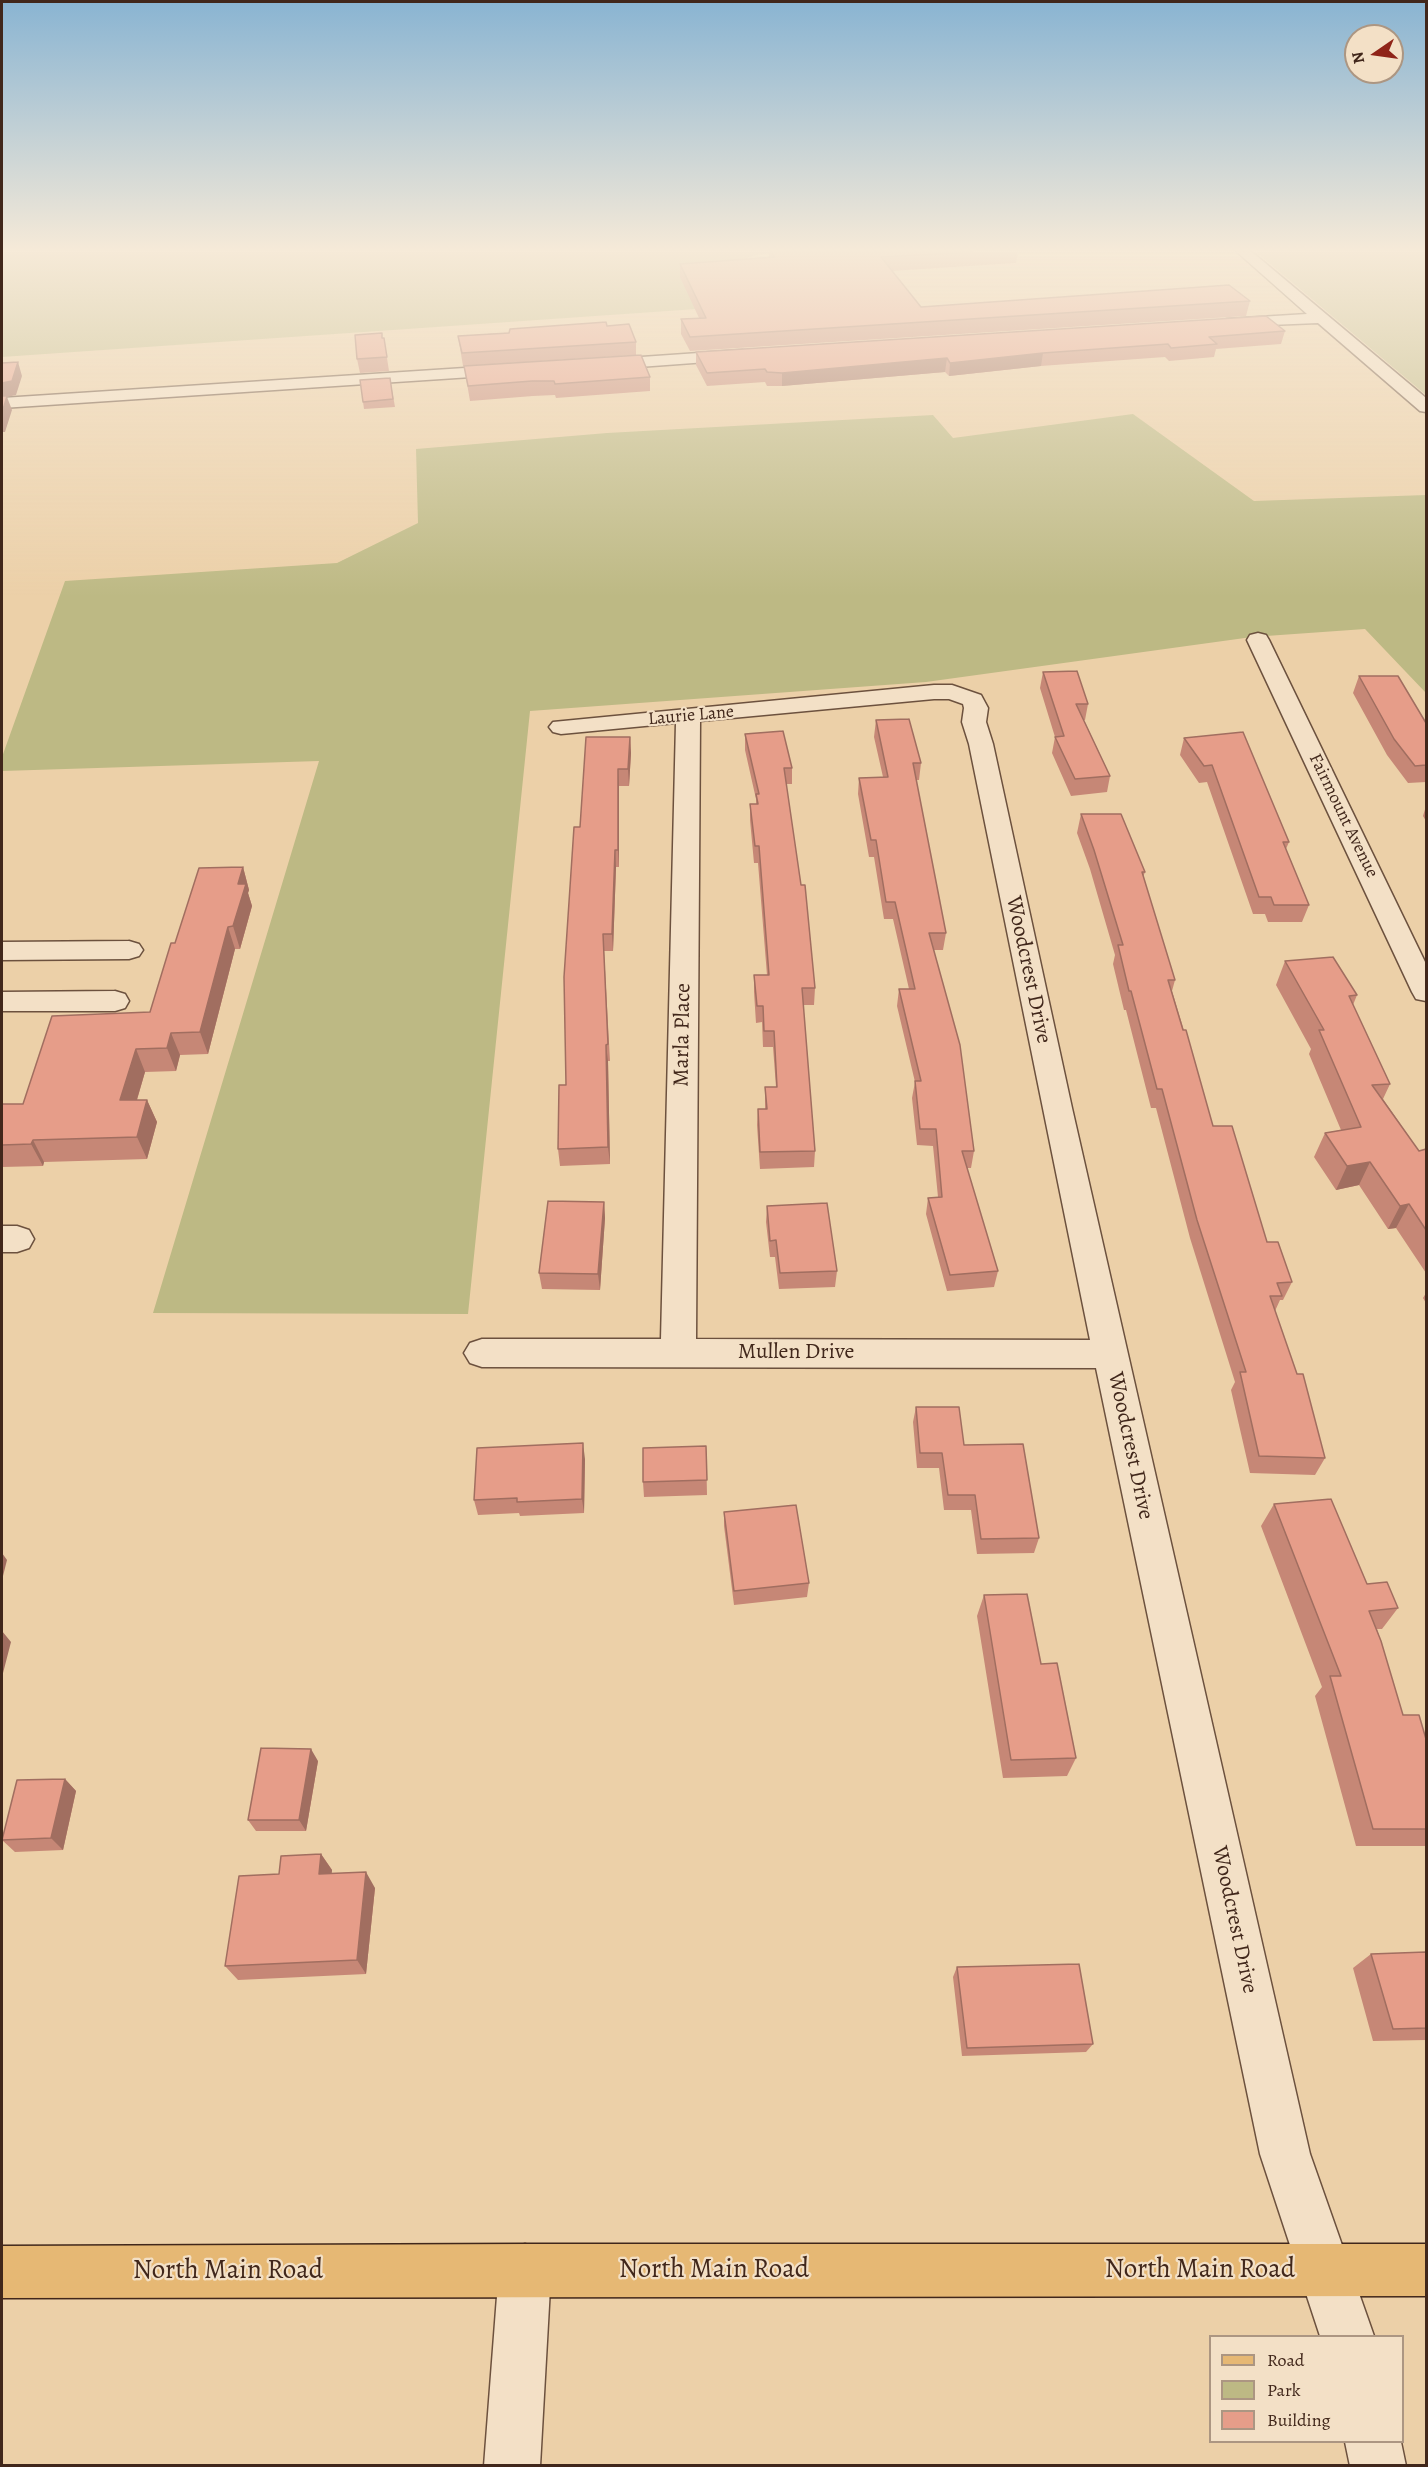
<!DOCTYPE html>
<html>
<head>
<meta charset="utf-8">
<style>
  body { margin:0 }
  #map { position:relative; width:1428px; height:2467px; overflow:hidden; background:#ecd0a8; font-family:Alegreya,serif }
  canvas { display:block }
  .frame { position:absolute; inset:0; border:3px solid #41271b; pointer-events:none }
  .legend { position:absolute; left:1209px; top:2335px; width:195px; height:108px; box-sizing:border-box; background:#f3e0c6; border:2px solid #ac9682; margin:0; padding:8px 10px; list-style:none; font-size:18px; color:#41271b }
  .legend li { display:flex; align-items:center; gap:12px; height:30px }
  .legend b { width:30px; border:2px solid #ac9682 }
  .north { position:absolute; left:1344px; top:24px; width:60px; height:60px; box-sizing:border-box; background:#f3e0c6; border:2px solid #ac9682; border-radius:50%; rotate:257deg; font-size:16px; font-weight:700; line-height:24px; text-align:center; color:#41271b }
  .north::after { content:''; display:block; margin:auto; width:21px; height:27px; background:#8f2418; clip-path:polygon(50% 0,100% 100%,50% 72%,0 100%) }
</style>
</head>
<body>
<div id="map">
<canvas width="1428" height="2467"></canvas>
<div class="frame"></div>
<ul class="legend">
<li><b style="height:8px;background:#e6b874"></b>Road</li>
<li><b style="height:16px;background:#bdb984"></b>Park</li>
<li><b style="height:16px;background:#e69d89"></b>Building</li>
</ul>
<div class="north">N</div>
</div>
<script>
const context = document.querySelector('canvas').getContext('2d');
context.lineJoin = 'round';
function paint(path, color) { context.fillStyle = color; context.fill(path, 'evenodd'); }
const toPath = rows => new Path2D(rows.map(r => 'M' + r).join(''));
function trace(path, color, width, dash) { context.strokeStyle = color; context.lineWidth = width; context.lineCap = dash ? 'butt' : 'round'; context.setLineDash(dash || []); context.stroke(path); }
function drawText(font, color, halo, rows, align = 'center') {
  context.font = font + ' Alegreya,serif'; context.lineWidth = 4.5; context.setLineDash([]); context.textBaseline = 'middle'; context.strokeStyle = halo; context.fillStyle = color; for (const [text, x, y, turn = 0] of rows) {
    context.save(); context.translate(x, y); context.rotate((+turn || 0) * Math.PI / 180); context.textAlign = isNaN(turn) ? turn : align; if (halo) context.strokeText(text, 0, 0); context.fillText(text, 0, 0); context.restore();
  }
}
const green = toPath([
  [2,252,772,252,748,257,750,285,697,309,2,357],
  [1256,252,1426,252,1426,395],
  [1133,414,1254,501,1426,495,1426,693,1365,629,1252,637,926,682,530,711,468,1314,153,1313,319,761,2,771,2,757,65,581,337,563,418,523,416,449,607,433,933,415,953,438]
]);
const street = toPath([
  [1237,252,1252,252,1426,398,1426,412,1420,411,1318,323,1221,327,1219,324,1221,321,1227,319,1307,314,1237,252],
  [742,350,748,351,750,355,748,359,598,370,590,365,598,360,742,350],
  [511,365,519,370,517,374,2,408,2,398,511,365],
  [1258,633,1266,635,1269,640,1426,964,1426,1001,1416,999,1412,992,1247,640,1250,635,1258,633],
  [934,685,952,685,981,695,988,708,986,722,993,744,1072,1108,1310,2154,1374,2336,1320,2336,1260,2154,1096,1368,482,1367,470,1363,464,1353,470,1343,482,1339,661,1339,676,723,561,734,553,732,549,727,553,722,934,685],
  [934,699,949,699,963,704,964,708,962,722,969,744,1090,1340,696,1339,700,721,934,699],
  [129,941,139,944,143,950,139,956,129,959,2,960,2,942,129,941],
  [115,991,125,994,129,1001,125,1008,115,1011,2,1011,2,992,115,991],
  [2,1226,17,1226,29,1230,34,1239,29,1248,17,1252,2,1252,2,1226],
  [525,2244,544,2251,551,2270,540,2466,484,2466,499,2270,506,2251,525,2244],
  [1345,2442,1401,2442,1406,2466,1350,2466,1345,2442]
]);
const primary = toPath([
  [525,2244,1426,2244,1426,2296,2,2298,2,2246,525,2244]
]);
const wall = toPath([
  [769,252,1018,252,1016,263,892,271,921,307,1250,301,1246,316,690,351,681,334,681,319,699,318,680,277,680,264,769,257],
  [607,326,636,342,636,355,463,366,458,336],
  [1285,331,1281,344,1216,349,1214,357,1169,361,1165,357,1041,366,949,376,945,372,782,386,767,386,765,382,707,386,696,365,696,352],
  [382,338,384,338,389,371,360,373,357,359],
  [464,366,650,377,650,391,556,398,555,395,533,396,470,401],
  [390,378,395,407,364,409,363,402],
  [1043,672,1088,704,1085,720,1084,720,1110,776,1107,792,1071,796,1052,753,1055,737,1040,688],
  [1359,676,1426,723,1426,782,1408,783,1387,755,1353,693],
  [876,720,921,763,919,780,916,780,946,933,943,950,934,950,974,1151,971,1168,967,1168,998,1271,994,1287,947,1291,926,1214,928,1198,938,1197,933,1146,917,1145,912,1098,915,1082,897,1006,899,989,909,989,893,919,884,919,874,857,869,857,858,794,859,778,883,777,874,737],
  [745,734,792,768,792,784,786,784,815,988,814,1005,803,1005,815,1151,814,1167,760,1169,757,1125,758,1109,765,1109,765,1087,776,1087,773,1047,763,1047,762,1022,756,1023,754,992,754,975,767,975,758,863,754,863,750,820,750,804,756,804,756,799,745,750],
  [630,737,631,753,629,786,619,786,619,867,616,867,613,951,604,951,610,1061,608,1061,610,1164,560,1166,558,1149,566,1085,580,827],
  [1184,738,1289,842,1286,849,1309,905,1302,922,1268,922,1265,914,1253,914,1207,782,1199,783,1180,755],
  [1426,806,1426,821,1423,816],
  [1081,814,1145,872,1143,877,1175,980,1172,991,1213,1126,1267,1242,1292,1282,1283,1300,1280,1300,1275,1311,1325,1458,1315,1475,1250,1473,1231,1390,1235,1382,1190,1238,1156,1108,1151,1108,1126,1010,1124,1010,1113,964,1115,955,1090,869,1077,833],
  [243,867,249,890,248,893,252,906,240,949,235,949,208,1054,180,1055,176,1071,145,1072,137,1100,147,1100,157,1122,147,1159,44,1162,43,1166,2,1167,2,1104,23,1104,150,1012,175,943],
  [1285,961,1357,995,1353,1005,1390,1084,1383,1099,1419,1151,1426,1149,1426,1273,1396,1228,1388,1229,1359,1185,1336,1190,1314,1157,1325,1133,1341,1130,1309,1054,1311,1049,1276,985],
  [604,1202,605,1218,600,1290,542,1289,539,1273],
  [767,1206,837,1271,835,1287,779,1289,775,1257,770,1257,766,1222],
  [1426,1293,1426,1303,1423,1298],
  [916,1407,964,1445,1039,1538,1034,1553,977,1554,971,1510,944,1510,939,1468,917,1468,913,1422],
  [706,1446,707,1495,644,1497,643,1482],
  [585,1459,584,1513,520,1516,519,1513,478,1515,474,1500],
  [1274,1504,1367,1584,1398,1608,1382,1629,1377,1629,1403,1715,1426,1739,1426,1846,1356,1846,1315,1696,1322,1687,1261,1526],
  [724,1512,809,1583,807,1597,734,1605,724,1526],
  [984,1595,1041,1664,1076,1758,1067,1776,1003,1778,977,1616],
  [318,1761,306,1831,256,1831,248,1820],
  [65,1779,76,1791,63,1850,15,1852,2,1840],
  [321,1854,332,1870,331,1874,375,1888,366,1974,238,1980,225,1966],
  [1426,1952,1426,2040,1373,2041,1353,1968,1371,1954],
  [957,1967,1093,2044,1086,2052,962,2056,953,1977]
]);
const shadedWall = toPath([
  [1043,353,1041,366,949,376,950,363],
  [947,358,945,372,782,386,782,373],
  [18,362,22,376,16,395,7,397,12,410,5,432,2,432,2,383],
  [630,737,631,753,629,786,628,769],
  [618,769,619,786,619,867,618,850],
  [615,850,616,867,613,951,612,934],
  [243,867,249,890,248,893,252,906,240,949,233,926,238,884],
  [228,927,235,949,208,1054,200,1032],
  [171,1033,180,1055,176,1071,167,1048],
  [606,1045,608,1061,610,1164,608,1147],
  [136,1049,145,1072,130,1123,120,1100],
  [147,1100,157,1122,147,1159,137,1137],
  [33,1140,44,1162,43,1166,31,1144],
  [1370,1162,1359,1185,1336,1190,1347,1166],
  [604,1202,605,1218,600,1290,598,1274],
  [1409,1204,1396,1228,1388,1229,1400,1206],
  [583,1443,585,1459,584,1513,582,1499],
  [2,1553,7,1560,2,1580],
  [2,1631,11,1642,2,1677],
  [311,1749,318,1761,306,1831,299,1820],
  [65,1779,76,1791,63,1850,51,1838],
  [321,1854,332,1870,330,1890,319,1874],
  [366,1872,375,1888,366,1974,357,1960]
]);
const building = toPath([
  [771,252,973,252,881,257,921,307,1229,285,1250,301,690,337,681,319,706,318,680,264,775,257,771,252],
  [1266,316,1285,331,1209,337,1217,344,1171,348,1168,344,1043,353,950,363,947,358,782,373,767,372,765,369,707,373,696,352,1266,316],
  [606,322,607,326,629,324,636,342,462,353,458,336,509,333,510,329,606,322],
  [382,333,382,338,384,338,387,357,357,359,355,335,382,333],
  [641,355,650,377,555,384,554,381,532,381,468,386,464,366,641,355],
  [18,362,12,381,2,383,2,363,18,362],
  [390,378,393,399,363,402,360,380,390,378],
  [2,396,7,396,2,413,2,396],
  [1077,671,1088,704,1076,704,1110,776,1075,779,1055,737,1064,736,1043,672,1077,671],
  [1359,676,1398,676,1426,723,1426,765,1415,766,1394,739,1359,676],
  [909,719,921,763,913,763,946,933,929,933,960,1045,974,1151,962,1151,998,1271,950,1275,928,1198,942,1197,936,1129,920,1129,915,1081,921,1081,899,989,915,989,895,902,886,902,876,840,871,840,859,778,888,777,876,720,909,719],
  [783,731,792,768,784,768,801,885,805,885,815,988,802,988,815,1151,760,1152,758,1109,767,1109,765,1087,777,1087,774,1031,764,1031,763,1006,757,1006,754,975,769,975,759,846,755,846,750,804,758,804,756,794,759,794,745,734,783,731],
  [1243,732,1289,842,1283,842,1309,905,1274,905,1271,897,1259,897,1212,765,1204,766,1184,738,1243,732],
  [586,737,630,737,628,769,618,769,618,850,615,850,612,934,603,934,608,1044,606,1045,608,1147,558,1149,559,1085,566,1085,564,977,574,827,580,827,586,737],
  [1081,814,1121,814,1145,872,1142,872,1175,980,1168,980,1183,1030,1186,1030,1213,1126,1232,1126,1267,1242,1278,1242,1292,1282,1277,1283,1282,1296,1270,1296,1297,1374,1303,1374,1325,1458,1259,1456,1240,1372,1246,1372,1197,1220,1162,1089,1157,1089,1131,991,1129,991,1118,945,1123,945,1094,850,1081,814],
  [243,867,238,884,246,884,233,926,228,927,200,1032,171,1033,167,1048,136,1049,120,1100,147,1100,137,1137,33,1140,31,1144,2,1145,2,1104,23,1104,52,1016,150,1012,171,943,175,943,199,868,243,867],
  [1333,957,1357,995,1349,996,1390,1084,1372,1085,1419,1151,1426,1149,1426,1230,1409,1204,1400,1206,1370,1162,1347,1166,1325,1133,1361,1127,1319,1030,1324,1030,1285,961,1333,957],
  [548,1201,604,1202,598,1274,539,1273,548,1201],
  [827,1203,837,1271,780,1273,776,1240,770,1241,767,1206,827,1203],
  [916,1407,959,1407,964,1445,1023,1444,1039,1538,981,1539,975,1495,948,1495,942,1453,920,1453,916,1407],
  [583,1443,582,1499,517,1502,517,1498,474,1500,477,1448,583,1443],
  [706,1446,707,1480,643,1482,643,1448,706,1446],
  [1331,1499,1367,1584,1387,1582,1398,1608,1369,1611,1381,1641,1403,1715,1419,1715,1426,1739,1426,1829,1373,1829,1330,1676,1341,1676,1274,1504,1331,1499],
  [796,1505,809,1583,734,1591,724,1512,796,1505],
  [1027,1594,1041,1664,1057,1663,1076,1758,1011,1760,984,1595,1027,1594],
  [261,1748,311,1749,299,1820,248,1820,261,1748],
  [65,1779,51,1838,2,1840,17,1780,65,1779],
  [321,1854,319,1874,366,1872,357,1960,225,1966,239,1876,279,1874,281,1856,321,1854],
  [1426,1952,1426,2028,1393,2029,1371,1954,1426,1952],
  [1079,1964,1093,2044,967,2048,957,1967,1079,1964]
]);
const farStreetnames = [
  ["Laurie Lane",691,716,-5],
  ["Fairmount Avenue",1343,816,64]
];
const streetNames = [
  ["Woodcrest Drive",1028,970,78],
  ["Marla Place",683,1035,-89],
  ["Mullen Drive",796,1353],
  ["Woodcrest Drive",1130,1446,78],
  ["Woodcrest Drive",1234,1920,78]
];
const nearStreetnames = [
  ["North Main Road",714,2270],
  ["North Main Road",1200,2270],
  ["North Main Road",228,2271]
];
paint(green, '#bdb984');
trace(street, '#6c513e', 3);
trace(primary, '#41271b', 3);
paint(street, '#f3e0c6');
paint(primary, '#e6b874');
paint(wall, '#c68776');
paint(shadedWall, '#a16e60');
paint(building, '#e69d89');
trace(building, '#a16e60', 1.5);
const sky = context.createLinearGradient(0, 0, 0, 597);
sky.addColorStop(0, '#89b4d2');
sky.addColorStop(0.42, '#f6ead8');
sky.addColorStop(1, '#f6ead800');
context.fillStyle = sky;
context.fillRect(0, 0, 1428, 597);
drawText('18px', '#41271b', '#f3e0c6', farStreetnames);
drawText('22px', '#41271b', '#f3e0c6', streetNames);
drawText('27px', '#41271b', '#f3e0c6', nearStreetnames);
</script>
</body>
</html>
